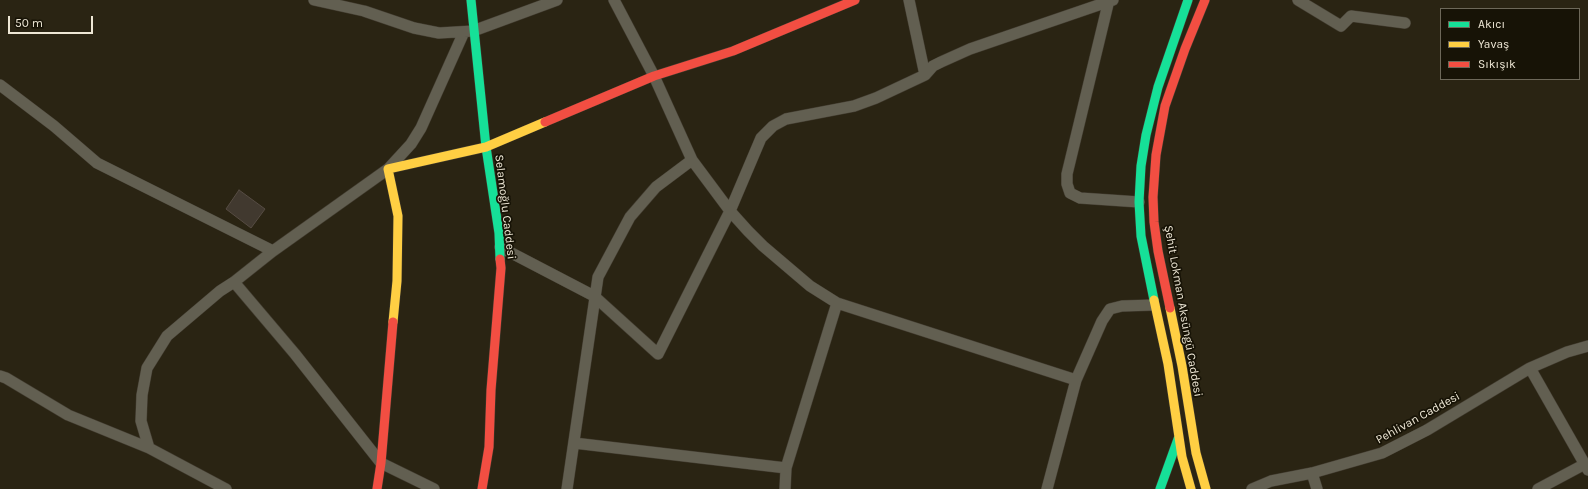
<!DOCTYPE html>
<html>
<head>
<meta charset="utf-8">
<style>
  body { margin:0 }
  #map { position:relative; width:1588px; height:489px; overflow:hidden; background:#2a2413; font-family:Karla,sans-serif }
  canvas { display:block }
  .legend { position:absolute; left:1440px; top:8px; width:140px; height:72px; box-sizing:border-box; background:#171306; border:1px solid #6d6859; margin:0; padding:5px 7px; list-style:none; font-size:12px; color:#eee7d5 }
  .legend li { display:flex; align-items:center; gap:8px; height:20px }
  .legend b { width:20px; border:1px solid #6d6859 }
  .scale { position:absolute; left:8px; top:16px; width:85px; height:18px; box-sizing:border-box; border:2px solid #eee7d5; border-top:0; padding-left:5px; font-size:12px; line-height:14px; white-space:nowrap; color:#eee7d5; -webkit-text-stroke:3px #171306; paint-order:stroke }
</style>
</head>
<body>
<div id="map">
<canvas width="1588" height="489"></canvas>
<ul class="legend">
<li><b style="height:5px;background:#16e098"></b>Akıcı</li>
<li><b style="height:5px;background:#ffcf43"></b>Yavaş</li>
<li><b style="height:5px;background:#f24e42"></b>Sıkışık</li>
</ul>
<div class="scale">50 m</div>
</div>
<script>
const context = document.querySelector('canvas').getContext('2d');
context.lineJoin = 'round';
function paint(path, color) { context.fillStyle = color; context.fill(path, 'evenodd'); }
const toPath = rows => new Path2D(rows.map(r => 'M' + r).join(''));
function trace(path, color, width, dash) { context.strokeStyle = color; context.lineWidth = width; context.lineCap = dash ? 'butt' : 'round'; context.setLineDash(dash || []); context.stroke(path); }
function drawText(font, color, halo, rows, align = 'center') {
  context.font = font + ' Karla,sans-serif'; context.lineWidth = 3.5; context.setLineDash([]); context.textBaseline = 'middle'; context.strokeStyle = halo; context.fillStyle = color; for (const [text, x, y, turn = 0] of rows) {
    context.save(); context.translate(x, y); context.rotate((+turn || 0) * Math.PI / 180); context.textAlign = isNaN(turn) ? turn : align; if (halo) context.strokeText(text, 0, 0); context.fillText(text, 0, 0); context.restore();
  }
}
const building = toPath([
  [239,190,265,209,251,228,226,209,239,190]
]);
const street = toPath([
  [314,0,364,11,414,28,439,33,473,31,557,0],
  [614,0,654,76,692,160,730,211,748,231,763,246,810,286,837,303,1076,380],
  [1109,0,1067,174,1067,184,1070,193,1080,198,1139,202],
  [1298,0,1341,26,1351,16,1405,23],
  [925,75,933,66,941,62,970,49,1113,0],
  [0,85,54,126,97,163,273,251],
  [500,247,594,296,658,354,730,211,761,138,773,126,786,119,854,106,876,98,925,75,909,0],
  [234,282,295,354,381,463,434,489],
  [1530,368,1588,470],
  [0,376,6,378,68,415,149,448],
  [574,443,786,468],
  [1312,473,1317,489],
  [226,489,149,448,141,421,142,395,147,368,167,336,220,291,234,282,273,251,388,169,411,144,421,128,464,32],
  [567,489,598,277,630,217,656,187,692,160],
  [785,489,786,468,837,303],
  [1047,489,1076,380,1102,321,1110,309,1122,306,1154,305],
  [1252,489,1271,481,1312,473,1382,453,1427,430,1530,368,1567,352,1588,346],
  [1538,489,1585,464]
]);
const fast = toPath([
  [471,0,486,147,499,233,500,259],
  [1154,300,1141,236,1139,202,1141,166,1146,135,1158,87,1188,0],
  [1160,489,1178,439]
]);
const slow = toPath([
  [1154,300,1168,364,1182,457,1191,489],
  [1170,308,1182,366,1196,453,1206,489],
  [393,322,397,281,398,216,388,169,486,147,545,122]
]);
const jam = toPath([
  [545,122,654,76,733,51,855,0],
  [1170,308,1158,251,1154,222,1153,197,1156,155,1165,106,1185,49,1205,0],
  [377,489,381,463,393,322],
  [482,489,489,447,491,390,501,268,500,259]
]);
const streetNames = [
  ["Selamoğlu Caddesi",505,207,83],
  ["Şehit Lokman Aksüngü Caddesi",1183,311,80],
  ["Pehlivan Caddesi",1418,418,-29]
];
paint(building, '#41392f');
trace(building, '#564c43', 1);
trace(street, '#433d31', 12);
trace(fast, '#433d31', 10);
trace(slow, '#433d31', 10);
trace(jam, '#433d31', 10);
trace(street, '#625f51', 11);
trace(fast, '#16e098', 9);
trace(slow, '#ffcf43', 9);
trace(jam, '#f24e42', 9);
drawText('12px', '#eee7d5', '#171306', streetNames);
</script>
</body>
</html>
